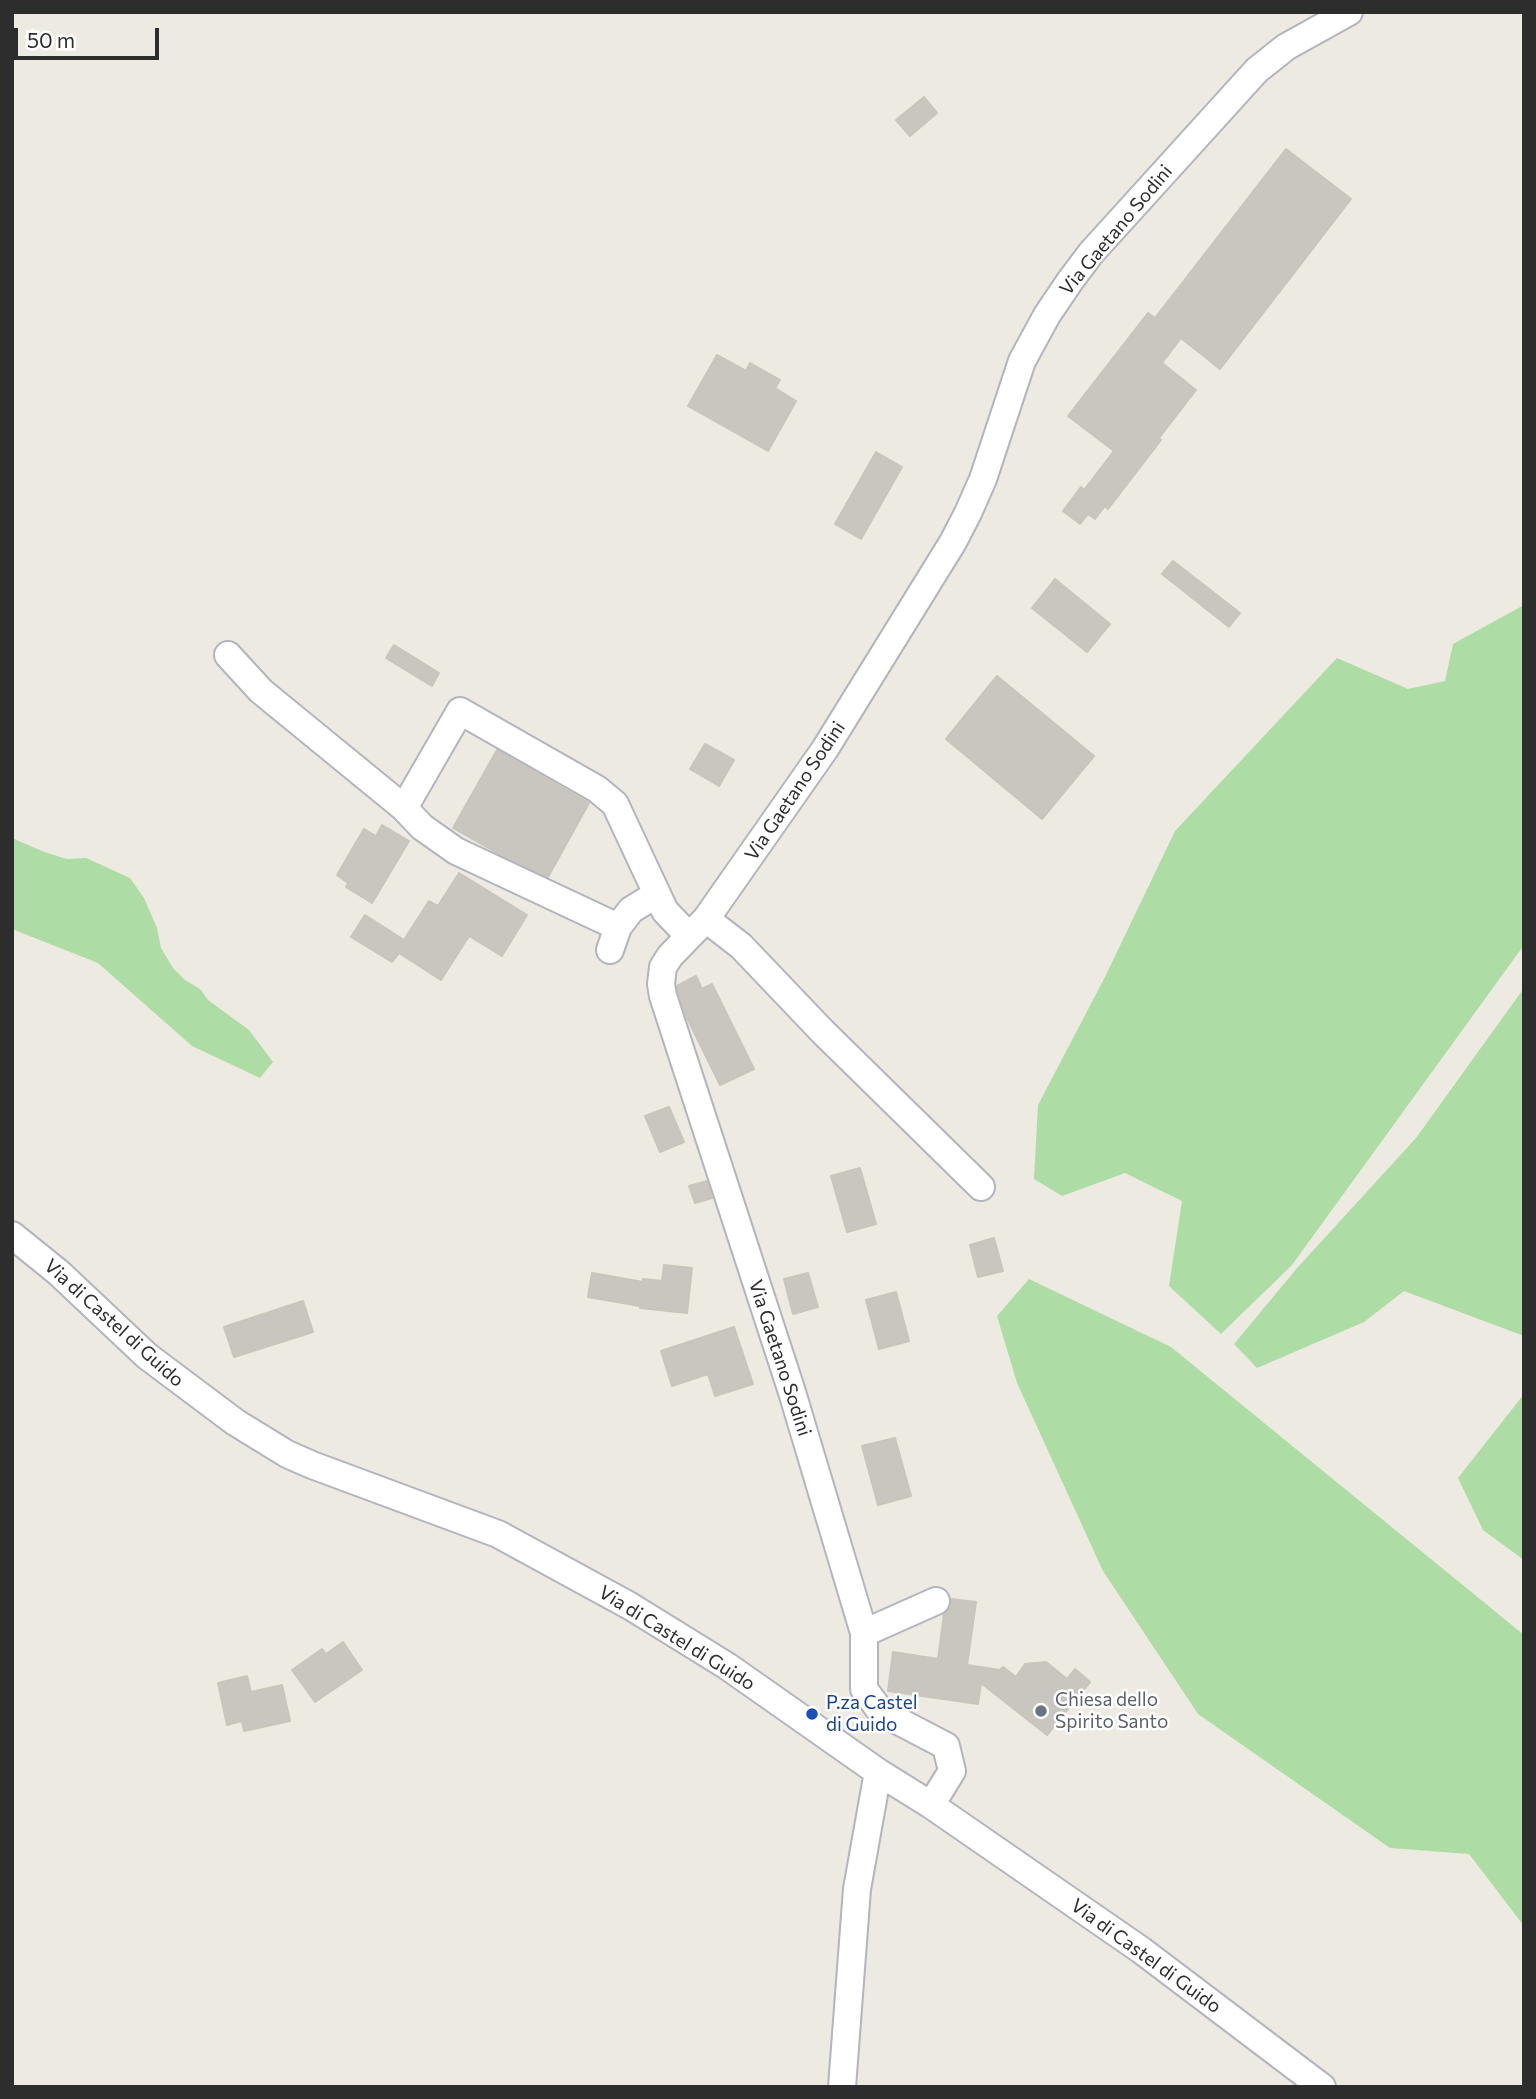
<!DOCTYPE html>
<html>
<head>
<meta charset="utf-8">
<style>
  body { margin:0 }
  #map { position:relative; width:1536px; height:2099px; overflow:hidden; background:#edeae1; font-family:Commissioner,sans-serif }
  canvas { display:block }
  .frame { position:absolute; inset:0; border:14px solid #2d2d2d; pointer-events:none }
  .scale { position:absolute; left:14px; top:28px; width:145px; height:32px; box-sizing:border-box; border:4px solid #2d2d2d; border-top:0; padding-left:9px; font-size:21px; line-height:24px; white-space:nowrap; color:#2d2d2d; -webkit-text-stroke:5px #fff; paint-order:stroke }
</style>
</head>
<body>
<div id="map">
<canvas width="1536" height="2099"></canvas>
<div class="frame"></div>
<div class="scale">50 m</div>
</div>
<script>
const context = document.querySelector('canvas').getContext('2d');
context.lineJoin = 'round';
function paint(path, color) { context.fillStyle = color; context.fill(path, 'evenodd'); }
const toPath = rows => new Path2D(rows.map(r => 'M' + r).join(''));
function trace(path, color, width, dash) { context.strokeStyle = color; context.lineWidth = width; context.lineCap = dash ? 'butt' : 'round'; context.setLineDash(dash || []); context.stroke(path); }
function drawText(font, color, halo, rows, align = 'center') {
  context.font = font + ' Commissioner,sans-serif'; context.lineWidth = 5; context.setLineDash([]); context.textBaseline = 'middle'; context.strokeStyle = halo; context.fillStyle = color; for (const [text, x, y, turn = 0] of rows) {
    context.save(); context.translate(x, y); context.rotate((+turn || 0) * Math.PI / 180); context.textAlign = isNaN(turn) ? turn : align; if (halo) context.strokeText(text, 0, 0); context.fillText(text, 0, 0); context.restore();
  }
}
const green = toPath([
  [1524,605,1524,945,1292,1265,1221,1334,1169,1286,1182,1201,1125,1173,1062,1196,1034,1179,1038,1105,1105,977,1175,831,1337,658,1408,689,1445,681,1453,644],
  [12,838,44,852,67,859,86,858,130,878,144,898,157,928,161,948,173,968,185,980,200,989,208,1000,249,1030,273,1062,260,1078,192,1046,98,963,12,929],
  [1524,988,1524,1336,1404,1291,1364,1322,1257,1368,1234,1344,1298,1267,1416,1138],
  [1029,1279,1171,1347,1524,1635,1524,1926,1469,1854,1390,1848,1198,1714,1103,1571,1017,1383,997,1316],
  [1524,1394,1524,1560,1483,1530,1458,1478]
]);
const building = toPath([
  [924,97,937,113,910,136,896,120,924,97],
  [1286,149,1351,199,1220,369,1181,338,1162,363,1196,390,1159,438,1161,440,1108,509,1105,506,1095,519,1088,514,1080,524,1063,511,1081,487,1084,490,1114,451,1068,416,1148,313,1155,318,1286,149],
  [717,355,746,371,750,363,780,380,775,388,796,401,768,451,688,406,717,355],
  [876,452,902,467,861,539,835,524,876,452],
  [1173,561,1240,613,1229,627,1162,574,1173,561],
  [1055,579,1110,624,1087,652,1032,608,1055,579],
  [394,645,439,673,432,686,386,658,394,645],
  [997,676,1094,756,1042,819,946,739,997,676],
  [705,744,734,760,719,786,690,769,705,744],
  [497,750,589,803,548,877,499,854,453,828,497,750],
  [382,825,409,841,372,903,346,887,348,883,337,875,364,829,376,836,382,825],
  [459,873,527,915,502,956,469,936,441,980,399,953,392,962,351,937,365,915,404,940,429,901,438,906,459,873],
  [696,976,702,989,712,984,754,1069,720,1085,687,1018,678,992,677,986,696,976],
  [669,1107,684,1142,660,1152,645,1116,669,1107],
  [860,1168,876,1224,847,1232,831,1176,860,1168],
  [707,1181,712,1198,695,1203,689,1186,707,1181],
  [994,1238,1003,1271,978,1277,970,1245,994,1238],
  [664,1265,692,1268,687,1313,640,1308,640,1306,588,1297,592,1273,643,1282,643,1279,662,1281,664,1265],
  [808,1273,818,1307,793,1314,784,1279,808,1273],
  [896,1292,909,1341,879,1349,866,1300,896,1292],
  [303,1301,313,1332,234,1357,224,1327,303,1301],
  [734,1327,753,1384,715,1396,708,1374,672,1386,661,1351,734,1327],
  [895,1438,911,1496,878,1505,862,1446,895,1438],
  [951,1599,976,1602,967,1665,1000,1670,1003,1667,1016,1677,1025,1664,1046,1662,1067,1679,1075,1669,1090,1682,1047,1735,981,1683,978,1704,888,1691,893,1652,938,1659,944,1614,949,1610,951,1599],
  [343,1642,362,1670,315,1702,292,1670,322,1649,326,1654,343,1642],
  [247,1676,251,1692,282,1685,290,1721,244,1731,242,1721,227,1725,218,1683,247,1676]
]);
const minor = toPath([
  [228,655,261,691,404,808,422,827,456,851,618,927],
  [404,808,460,711,597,789,615,804,665,911,689,936],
  [706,919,741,946,822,1031,981,1187],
  [610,950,618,927,631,910,657,894],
  [12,1235,59,1273,147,1356,235,1422,287,1454,312,1465,498,1534,630,1606,727,1666,878,1772,931,1805,1141,1950,1322,2087],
  [864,1633,936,1601],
  [931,1805,952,1771,946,1746,881,1712,864,1689,864,1633,792,1392,663,996,661,984,663,967,670,956,706,919,825,749,953,542,968,513,983,479,1022,361,1047,315,1070,281,1091,253,1257,70,1286,47,1349,12],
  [842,2087,857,1889,878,1772]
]);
const markers = [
  [1041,1711,7,"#6b7280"],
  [812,1714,7,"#1a4fb4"]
];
const streetNames = [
  ["Via Gaetano Sodini",1116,230,-50],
  ["Via Gaetano Sodini",795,791,-56],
  ["Via di Castel di Guido",114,1323,42],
  ["Via Gaetano Sodini",780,1358,72],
  ["Via di Castel di Guido",677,1638,32],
  ["Via di Castel di Guido",1146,1956,36]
];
const worshipNames = [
  ["Chiesa dello",1055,1700],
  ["Spirito Santo",1055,1722]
];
const transitNames = [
  ["P.za Castel",826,1703],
  ["di Guido",826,1725]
];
paint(green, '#addda4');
paint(building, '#c9c6c0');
trace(building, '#c8c6ba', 2);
trace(minor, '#b4b4bf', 30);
trace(minor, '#fff', 26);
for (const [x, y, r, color] of markers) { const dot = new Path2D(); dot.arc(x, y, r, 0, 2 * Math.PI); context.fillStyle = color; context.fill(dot); trace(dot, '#fff', 2.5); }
drawText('19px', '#2d2d2d', '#fff', streetNames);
drawText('19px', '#5b616d', '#fff', worshipNames, 'left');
drawText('19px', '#164399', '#fff', transitNames, 'left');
</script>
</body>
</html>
